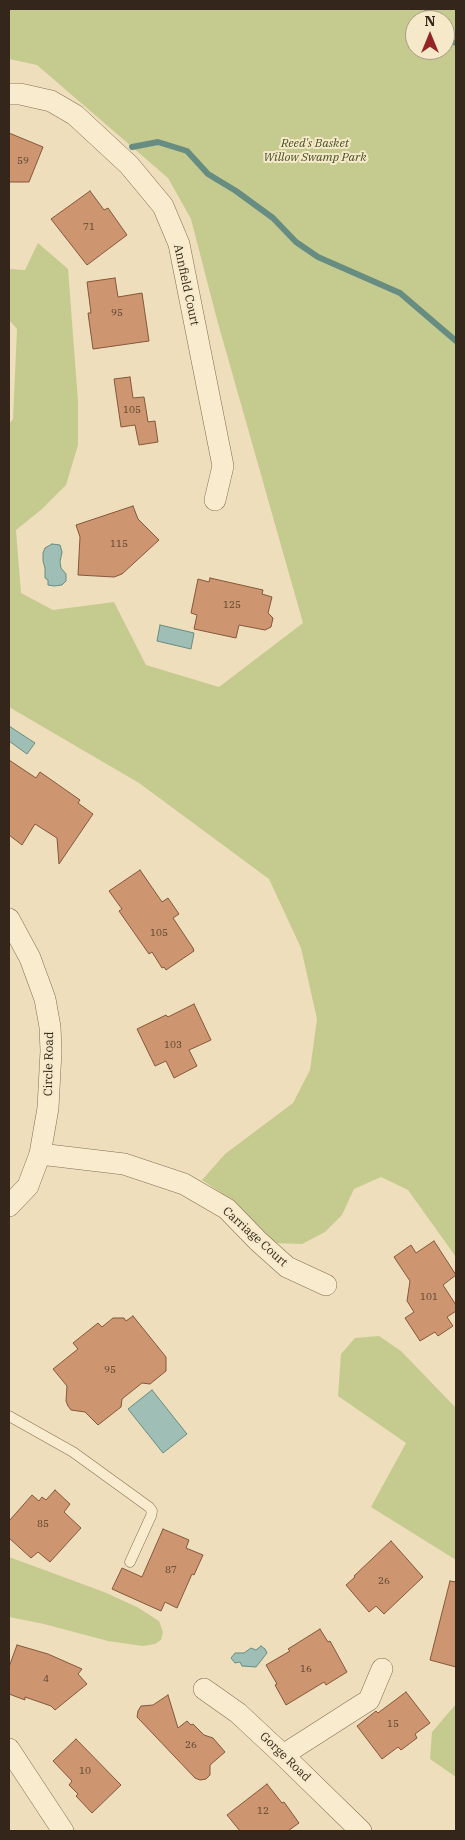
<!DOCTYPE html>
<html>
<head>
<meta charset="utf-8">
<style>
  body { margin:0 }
  #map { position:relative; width:465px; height:1840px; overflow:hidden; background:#eedebb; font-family:"IBM Plex Serif",serif }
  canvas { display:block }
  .frame { position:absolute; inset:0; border:10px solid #34261a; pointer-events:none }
  .north { position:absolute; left:405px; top:10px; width:50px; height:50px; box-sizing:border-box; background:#f5e9ca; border:1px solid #a89b84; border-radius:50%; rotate:0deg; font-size:14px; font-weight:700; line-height:20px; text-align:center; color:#34261a }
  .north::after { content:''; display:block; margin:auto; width:18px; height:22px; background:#942426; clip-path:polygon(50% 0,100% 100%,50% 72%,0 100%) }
</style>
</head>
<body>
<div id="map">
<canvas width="465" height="1840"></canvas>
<div class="frame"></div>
<div class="north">N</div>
</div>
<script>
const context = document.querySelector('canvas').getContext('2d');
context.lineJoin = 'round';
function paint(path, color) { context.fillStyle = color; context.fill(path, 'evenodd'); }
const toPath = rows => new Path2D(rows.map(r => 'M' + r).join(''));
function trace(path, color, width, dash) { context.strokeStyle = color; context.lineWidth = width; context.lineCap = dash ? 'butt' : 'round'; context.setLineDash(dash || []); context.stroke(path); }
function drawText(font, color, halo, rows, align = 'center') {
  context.font = font + ' "IBM Plex Serif",serif'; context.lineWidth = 4; context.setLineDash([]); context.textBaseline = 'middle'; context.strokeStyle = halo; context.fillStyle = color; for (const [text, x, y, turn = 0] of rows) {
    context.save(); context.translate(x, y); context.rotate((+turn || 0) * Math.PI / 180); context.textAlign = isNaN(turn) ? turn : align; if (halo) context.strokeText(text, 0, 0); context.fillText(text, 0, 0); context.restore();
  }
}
const green = toPath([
  [9,9,456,9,456,1257,408,1190,381,1177,354,1189,342,1215,325,1232,302,1244,273,1243,235,1202,202,1180,225,1154,293,1103,310,1070,317,1019,301,948,269,879,139,783,9,707,9,424,13,419,17,329,9,320,9,269,25,270,38,243,68,269,78,401,78,445,66,485,42,509,16,530,21,593,53,610,114,602,146,665,219,687,303,623,216,316,191,219,168,178,37,65,9,59],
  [415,20,445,20,445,50,415,50],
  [379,1336,401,1351,456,1408,456,1560,371,1507,406,1443,338,1396,341,1354,355,1338],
  [9,1557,104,1592,137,1607,159,1621,163,1632,161,1640,155,1644,143,1646,108,1641,44,1624,9,1617],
  [456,1704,456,1777,430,1759,432,1732]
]);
const water = toPath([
  [52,544,60,545,62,552,60,562,61,568,66,574,66,581,62,585,54,586,48,585,48,580,45,578,45,568,43,561,43,553,45,548,52,544],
  [160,625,194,633,191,649,157,641,160,625],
  [9,726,35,743,27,754,9,741,9,726],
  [152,1390,187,1434,163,1453,128,1409,152,1390],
  [261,1646,265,1649,267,1653,256,1667,242,1666,240,1662,235,1663,231,1658,235,1653,244,1653,251,1648,256,1650,261,1646]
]);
const stream = toPath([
  [427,9,434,20],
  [445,39,456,43],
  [132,147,158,142,187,151,208,174,236,191,273,218,296,242,318,257,400,293,456,341]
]);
const building = toPath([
  [9,133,43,147,29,182,9,182,9,133],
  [90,191,104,210,108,208,127,235,87,265,51,219,90,191],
  [115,278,118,297,142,293,149,341,93,349,88,313,91,313,87,282,115,278],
  [130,377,133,398,144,397,148,422,155,421,158,442,139,445,135,425,121,427,114,379,130,377],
  [133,506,138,519,159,540,122,574,114,577,78,575,80,537,76,525,133,506],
  [210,578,263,590,262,594,272,597,268,613,273,618,271,627,265,630,239,625,236,638,194,629,197,615,191,613,198,579,209,582,210,578],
  [9,760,36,778,40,772,80,800,78,803,93,814,59,864,57,838,35,824,22,845,9,835,9,760],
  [140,870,162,902,168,898,179,914,173,918,193,948,194,951,166,970,164,967,162,968,152,952,149,954,119,911,122,909,109,891,140,870],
  [194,1004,211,1040,189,1050,197,1066,174,1078,166,1061,155,1066,137,1029,166,1015,168,1017,194,1004],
  [434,1241,456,1275,443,1285,456,1305,456,1311,447,1317,453,1326,438,1336,435,1332,420,1341,405,1318,414,1312,407,1301,410,1281,394,1257,411,1245,416,1253,434,1241],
  [133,1316,166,1357,166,1371,150,1384,142,1383,122,1399,121,1407,98,1425,85,1412,71,1410,68,1406,66,1401,67,1386,53,1369,78,1349,73,1343,98,1323,102,1327,113,1318,124,1318,126,1321,133,1316],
  [55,1490,70,1504,64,1512,81,1528,50,1562,38,1552,31,1558,9,1538,9,1521,32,1495,39,1501,42,1497,46,1500,55,1490],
  [163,1529,189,1540,186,1548,203,1555,194,1575,192,1574,177,1608,165,1602,161,1611,112,1589,122,1568,142,1577,163,1529],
  [391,1541,423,1577,384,1614,376,1606,369,1612,346,1585,355,1577,354,1576,391,1541],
  [450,1581,456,1582,456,1667,430,1660,450,1581],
  [320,1629,328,1642,330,1641,347,1672,326,1685,324,1682,286,1705,275,1685,277,1684,266,1665,290,1651,288,1649,320,1629],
  [17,1645,48,1654,82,1669,78,1674,87,1684,55,1710,51,1706,25,1697,25,1700,9,1694,9,1667,17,1645],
  [406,1692,430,1723,415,1734,417,1738,401,1750,398,1747,382,1759,357,1726,376,1711,378,1713,406,1692],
  [168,1695,178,1728,187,1721,191,1725,193,1724,204,1735,213,1738,225,1752,210,1765,210,1775,206,1779,200,1780,195,1778,137,1717,138,1711,141,1706,153,1705,168,1695],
  [76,1739,121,1785,92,1813,76,1796,78,1794,69,1785,72,1781,53,1761,76,1739],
  [267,1784,282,1803,284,1802,299,1823,288,1831,240,1831,227,1815,267,1784]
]);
const lane = toPath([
  [9,1416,73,1452,149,1507,152,1511,151,1516,130,1562]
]);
const street = toPath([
  [9,94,20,94,51,101,75,115,129,165,163,206,179,244,223,466,215,500],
  [9,919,30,958,45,999,50,1027,51,1051,48,1108,40,1154,28,1186,9,1206],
  [40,1154,124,1164,184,1184,227,1209,258,1241,287,1267,326,1285],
  [204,1689,238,1713,283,1755,361,1831],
  [9,1749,63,1831],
  [283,1755,369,1700,382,1669]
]);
const numberNames = [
  ["59",23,161],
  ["71",89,227],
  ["95",117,313],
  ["105",132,410],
  ["115",119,544],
  ["125",232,605],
  ["105",159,933],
  ["103",173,1045],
  ["101",429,1297],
  ["95",110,1370],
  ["85",43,1524],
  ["87",171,1570],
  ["26",384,1581],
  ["16",306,1669],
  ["4",46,1679],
  ["15",393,1724],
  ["26",191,1745],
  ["10",85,1771],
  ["12",263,1811]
];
const parkNames = [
  ["Reed's Basket",315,144],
  ["Willow Swamp Park",315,158]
];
const streetNames = [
  ["Annfield Court",186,285,78],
  ["Circle Road",49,1064,-89],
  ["Carriage Court",255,1237,42],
  ["Gorge Road",285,1757,44]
];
paint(green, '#c5cb8f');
paint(water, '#9fbeb5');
trace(water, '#678c82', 1);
trace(stream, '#678c82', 6);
paint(building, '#cd9670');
trace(building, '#84573b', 1);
trace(lane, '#856e55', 11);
trace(street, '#856e55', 22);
trace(lane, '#f9ecce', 10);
trace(street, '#f9ecce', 21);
drawText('10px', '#5a4230', null, numberNames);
drawText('italic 12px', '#455020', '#f5e9ca', parkNames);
drawText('12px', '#34261a', '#f5e9ca', streetNames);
</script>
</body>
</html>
